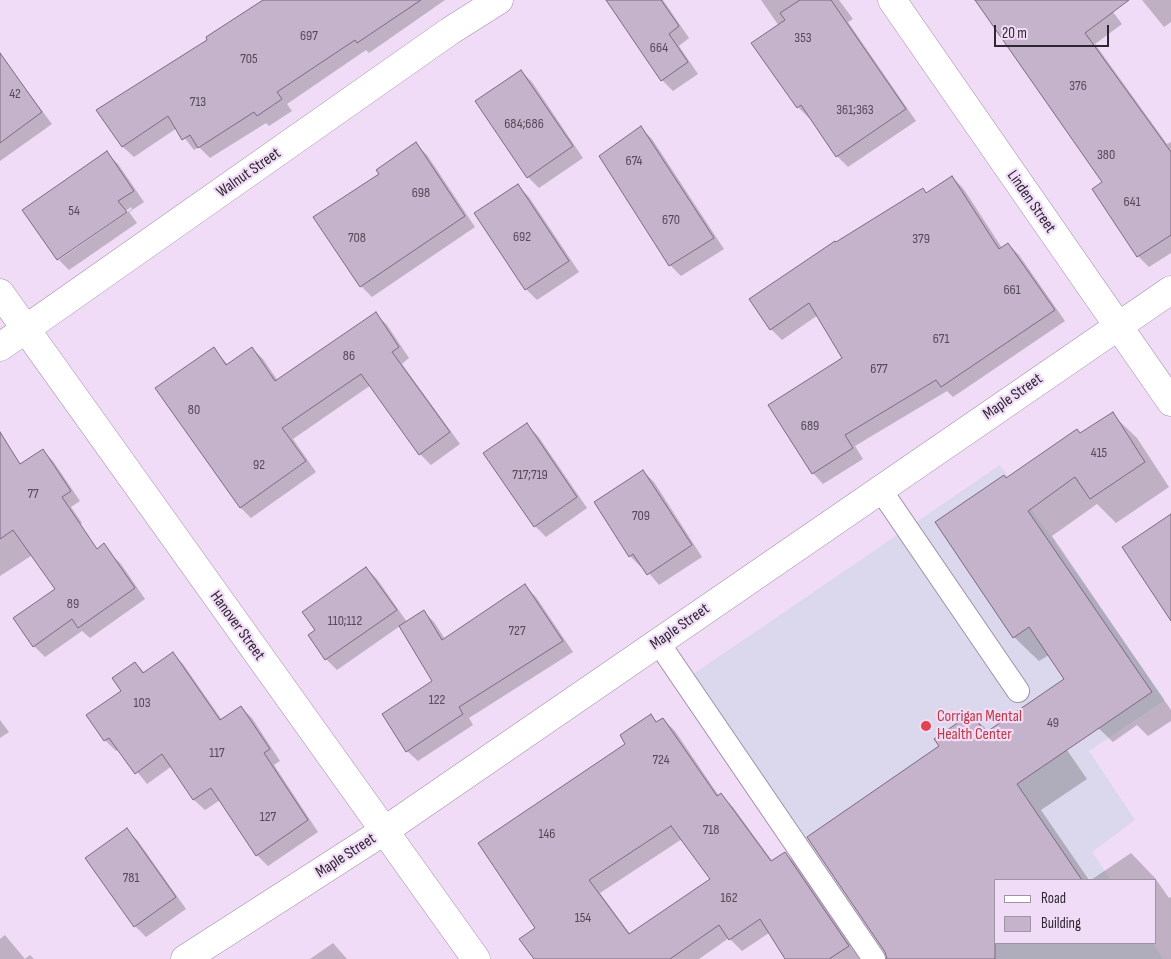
<!DOCTYPE html>
<html>
<head>
<meta charset="utf-8">
<style>
  body { margin:0 }
  #map { position:relative; width:1171px; height:959px; overflow:hidden; background:#f0dcf6; font-family:"Sofia Sans Condensed",sans-serif }
  canvas { display:block }
  .legend { position:absolute; left:994px; top:879px; width:162px; height:65px; box-sizing:border-box; background:#f0dcf6; border:1px solid #a294a7; margin:0; padding:6px 9px; list-style:none; font-size:15px; color:#2e2731 }
  .legend li { display:flex; align-items:center; gap:10px; height:25px }
  .legend b { width:25px; border:1px solid #a294a7 }
  .scale { position:absolute; left:994px; top:25px; width:115px; height:22px; box-sizing:border-box; border:2px solid #2e2731; border-top:0; padding-left:6px; font-size:15px; line-height:18px; white-space:nowrap; color:#2e2731; -webkit-text-stroke:4px #f0dcf6; paint-order:stroke }
</style>
</head>
<body>
<div id="map">
<canvas width="1171" height="959"></canvas>
<ul class="legend">
<li><b style="height:6px;background:#fff"></b>Road</li>
<li><b style="height:14px;background:#c5b2cb"></b>Building</li>
</ul>
<div class="scale">20 m</div>
</div>
<script>
const context = document.querySelector('canvas').getContext('2d');
context.lineJoin = 'round';
function paint(path, color) { context.fillStyle = color; context.fill(path, 'evenodd'); }
const toPath = rows => new Path2D(rows.map(r => 'M' + r).join(''));
function trace(path, color, width, dash) { context.strokeStyle = color; context.lineWidth = width; context.lineCap = dash ? 'butt' : 'round'; context.setLineDash(dash || []); context.stroke(path); }
function drawText(font, color, halo, rows, align = 'center') {
  context.font = font + ' "Sofia Sans Condensed",sans-serif'; context.lineWidth = 4.5; context.setLineDash([]); context.textBaseline = 'middle'; context.strokeStyle = halo; context.fillStyle = color; for (const [text, x, y, turn = 0] of rows) {
    context.save(); context.translate(x, y); context.rotate((+turn || 0) * Math.PI / 180); context.textAlign = isNaN(turn) ? turn : align; if (halo) context.strokeText(text, 0, 0); context.fillText(text, 0, 0); context.restore();
  }
}
const medical = toPath([
  [1000,465,1165,700,1089,751,1135,820,1092,852,1111,880,995,880,995,943,1153,943,1163,959,878,959,692,675]
]);
const shadow = toPath([
  [264,0,445,0,369,53,366,50,287,104,292,111,269,126,266,123,210,158,199,147,194,150,177,128,134,157,122,146,209,40],
  [607,0,663,0,689,38,679,46,698,74,673,91,662,80],
  [761,0,839,0,853,19,848,22,916,121,848,167,837,156,811,117,809,118,798,107,779,26],
  [977,0,1104,0,1122,24,1095,44,1167,144,1171,142,1171,253,1149,267,1138,256,1104,183],
  [1142,0,1171,0,1171,22,1164,27],
  [0,55,52,124,0,161],
  [521,71,532,82,583,158,539,188,528,177],
  [641,128,652,139,724,249,681,276,670,265,600,157],
  [416,144,427,155,475,227,372,297,361,286,381,174],
  [107,153,118,164,144,202,129,212,137,223,69,270,59,260,132,209,131,207,58,260,24,210],
  [952,177,963,188,1002,248,1008,244,1019,255,1065,321,953,397,947,391,855,446,863,459,823,484,813,473,844,358,818,315,782,340,771,329,836,244,922,189,927,194],
  [518,186,529,197,579,272,537,300,526,289],
  [376,314,387,325,409,358,402,364,460,444,431,465,420,454,371,385,293,439,316,472,251,518,240,507,214,349,228,365,252,348,263,359,278,381],
  [1112,414,1137,438,1169,487,1116,523,1097,504,1052,536,1171,710,1171,721,1148,736,1137,725,1113,742,1088,718,1049,655,1039,661,1014,637,1007,479],
  [527,425,538,436,587,508,546,537,535,526],
  [43,451,53,461,80,501,71,507,82,523,0,576,0,470,16,459,22,465],
  [643,471,654,482,702,557,659,585,643,566,641,567,630,556],
  [110,553,121,564,145,599,90,638,82,631,45,657,34,646],
  [366,568,377,579,407,622,424,612,434,622,445,639,525,586,536,597,573,652,469,718,473,725,418,761,407,751,434,681,400,626,337,670,326,659,317,631],
  [173,654,183,664,222,720,241,707,252,718,280,761,274,765,318,832,268,866,257,855,220,800,205,810,194,800,172,766,147,784,119,749,116,751,105,740,88,716,123,692,135,663,145,673],
  [972,715,989,732,1053,730,1087,779,1041,810,1089,880,995,880,995,943,1155,943,1155,880,1091,880,1131,853,1155,878,1169,898,1171,897,1171,959,888,959,941,747],
  [651,716,658,723,663,719,675,731,719,796,721,795,733,807,773,862,785,853,797,865,860,959,786,959,769,933,742,951,729,938,699,959,535,959,536,928,627,744],
  [682,839,712,880,631,935,600,893],
  [0,720,9,732,0,738],
  [127,830,138,841,186,909,146,937,135,926,87,858],
  [5,935,25,959,30,955,34,959,0,959,0,939],
  [333,943,347,959,310,959]
]);
const building = toPath([
  [263,0,421,0,357,43,355,40,277,92,282,99,257,116,254,112,198,148,190,135,182,140,168,116,122,147,96,110,207,40,206,37,263,0],
  [606,0,661,0,679,26,669,34,688,62,661,81,606,0],
  [800,0,831,0,906,109,836,157,801,105,797,108,751,43,785,20,780,13,800,0],
  [975,0,1129,0,1085,33,1171,152,1171,235,1137,257,1092,189,1102,182,975,0],
  [0,53,42,112,0,143,0,53],
  [521,70,573,146,527,178,475,101,521,70],
  [641,126,714,238,669,266,599,156,641,126],
  [416,142,465,216,360,287,313,217,379,174,376,170,416,142],
  [107,151,134,191,118,201,127,212,57,260,22,210,107,151],
  [952,176,999,249,1008,243,1055,310,941,387,936,380,845,435,853,448,812,474,768,405,842,358,809,303,770,330,749,299,835,241,836,242,923,188,926,193,952,176],
  [518,184,569,261,525,290,474,213,518,184],
  [376,312,399,347,392,352,450,432,419,455,361,374,282,428,306,461,240,508,155,388,214,347,226,365,252,347,275,381,376,312],
  [1113,412,1145,462,1090,499,1075,477,1028,511,1152,692,1017,784,1082,880,995,880,995,959,887,959,885,952,807,837,939,746,934,739,972,713,985,733,1064,679,1029,627,1013,638,935,522,1004,475,1006,478,1077,429,1080,433,1113,412],
  [527,423,577,497,534,527,483,453,527,423],
  [0,432,20,464,43,449,71,491,62,497,97,549,104,543,135,588,78,628,72,619,33,647,13,618,55,589,13,530,0,539,0,432],
  [643,470,692,545,647,575,633,554,629,557,594,502,643,470],
  [1171,514,1171,621,1122,547,1171,514],
  [366,567,397,610,325,660,308,635,315,630,302,612,366,567],
  [525,584,563,641,459,707,463,714,406,752,382,714,432,681,399,626,424,610,442,640,525,584],
  [173,652,220,720,241,706,270,749,264,753,308,820,256,856,211,788,193,800,162,754,135,774,109,738,104,741,86,715,121,691,112,678,135,662,143,673,173,652],
  [651,714,656,722,663,718,717,796,721,793,771,861,785,852,849,946,829,959,785,959,760,919,729,940,719,925,670,959,534,959,519,939,535,928,478,843,625,744,620,735,651,714],
  [671,826,710,879,629,934,589,880,671,826],
  [127,828,176,897,134,927,85,858,127,828]
]);
const service = toPath([
  [880,489,1018,691],
  [658,642,874,959]
]);
const minor = toPath([
  [892,0,1171,402],
  [0,293,476,959],
  [0,347,450,31,499,0],
  [185,959,384,831,1171,290]
]);
const markers = [
  [926,726,6,"#e0444e"]
];
const numberNames = [
  ["697",309,36],
  ["353",803,38],
  ["664",659,48],
  ["705",249,59],
  ["376",1078,86],
  ["42",15,94],
  ["713",198,102],
  ["361;363",855,110],
  ["684;686",524,124],
  ["380",1106,155],
  ["674",634,161],
  ["698",421,193],
  ["641",1132,202],
  ["54",74,211],
  ["670",671,220],
  ["692",522,237],
  ["708",357,238],
  ["379",921,239],
  ["661",1012,290],
  ["671",941,339],
  ["86",349,356],
  ["677",879,369],
  ["80",194,410],
  ["689",810,426],
  ["415",1099,453],
  ["92",259,465],
  ["717;719",530,475],
  ["77",33,494],
  ["709",641,516],
  ["89",73,604],
  ["110;112",345,621],
  ["727",517,631],
  ["122",437,700],
  ["103",142,703],
  ["49",1053,723],
  ["117",217,753],
  ["724",661,760],
  ["127",268,817],
  ["718",711,830],
  ["146",547,834],
  ["781",131,878],
  ["162",729,898],
  ["154",583,918]
];
const streetNames = [
  ["Walnut Street",249,173,-35],
  ["Linden Street",1031,202,55],
  ["Maple Street",1013,397,-35],
  ["Hanover Street",237,626,54],
  ["Maple Street",680,627,-35],
  ["Maple Street",346,856,-33]
];
const healthNames = [
  ["Corrigan Mental",937,717],
  ["Health Center",937,735]
];
paint(medical, '#dbd7ec');
paint(shadow, '#0003');
paint(building, '#c5b2cb');
trace(building, '#7c6a82', 1);
trace(service, '#a290a8', 24);
trace(minor, '#a290a8', 29);
trace(service, '#fff', 22);
trace(minor, '#fff', 28);
for (const [x, y, r, color] of markers) { const dot = new Path2D(); dot.arc(x, y, r, 0, 2 * Math.PI); context.fillStyle = color; context.fill(dot); trace(dot, '#f0dcf6', 2); }
drawText('14px', '#544a58', null, numberNames);
drawText('16px', '#2e2731', '#f0dcf6', streetNames);
drawText('16px', '#be3a42', '#f0dcf6', healthNames, 'left');
</script>
</body>
</html>
